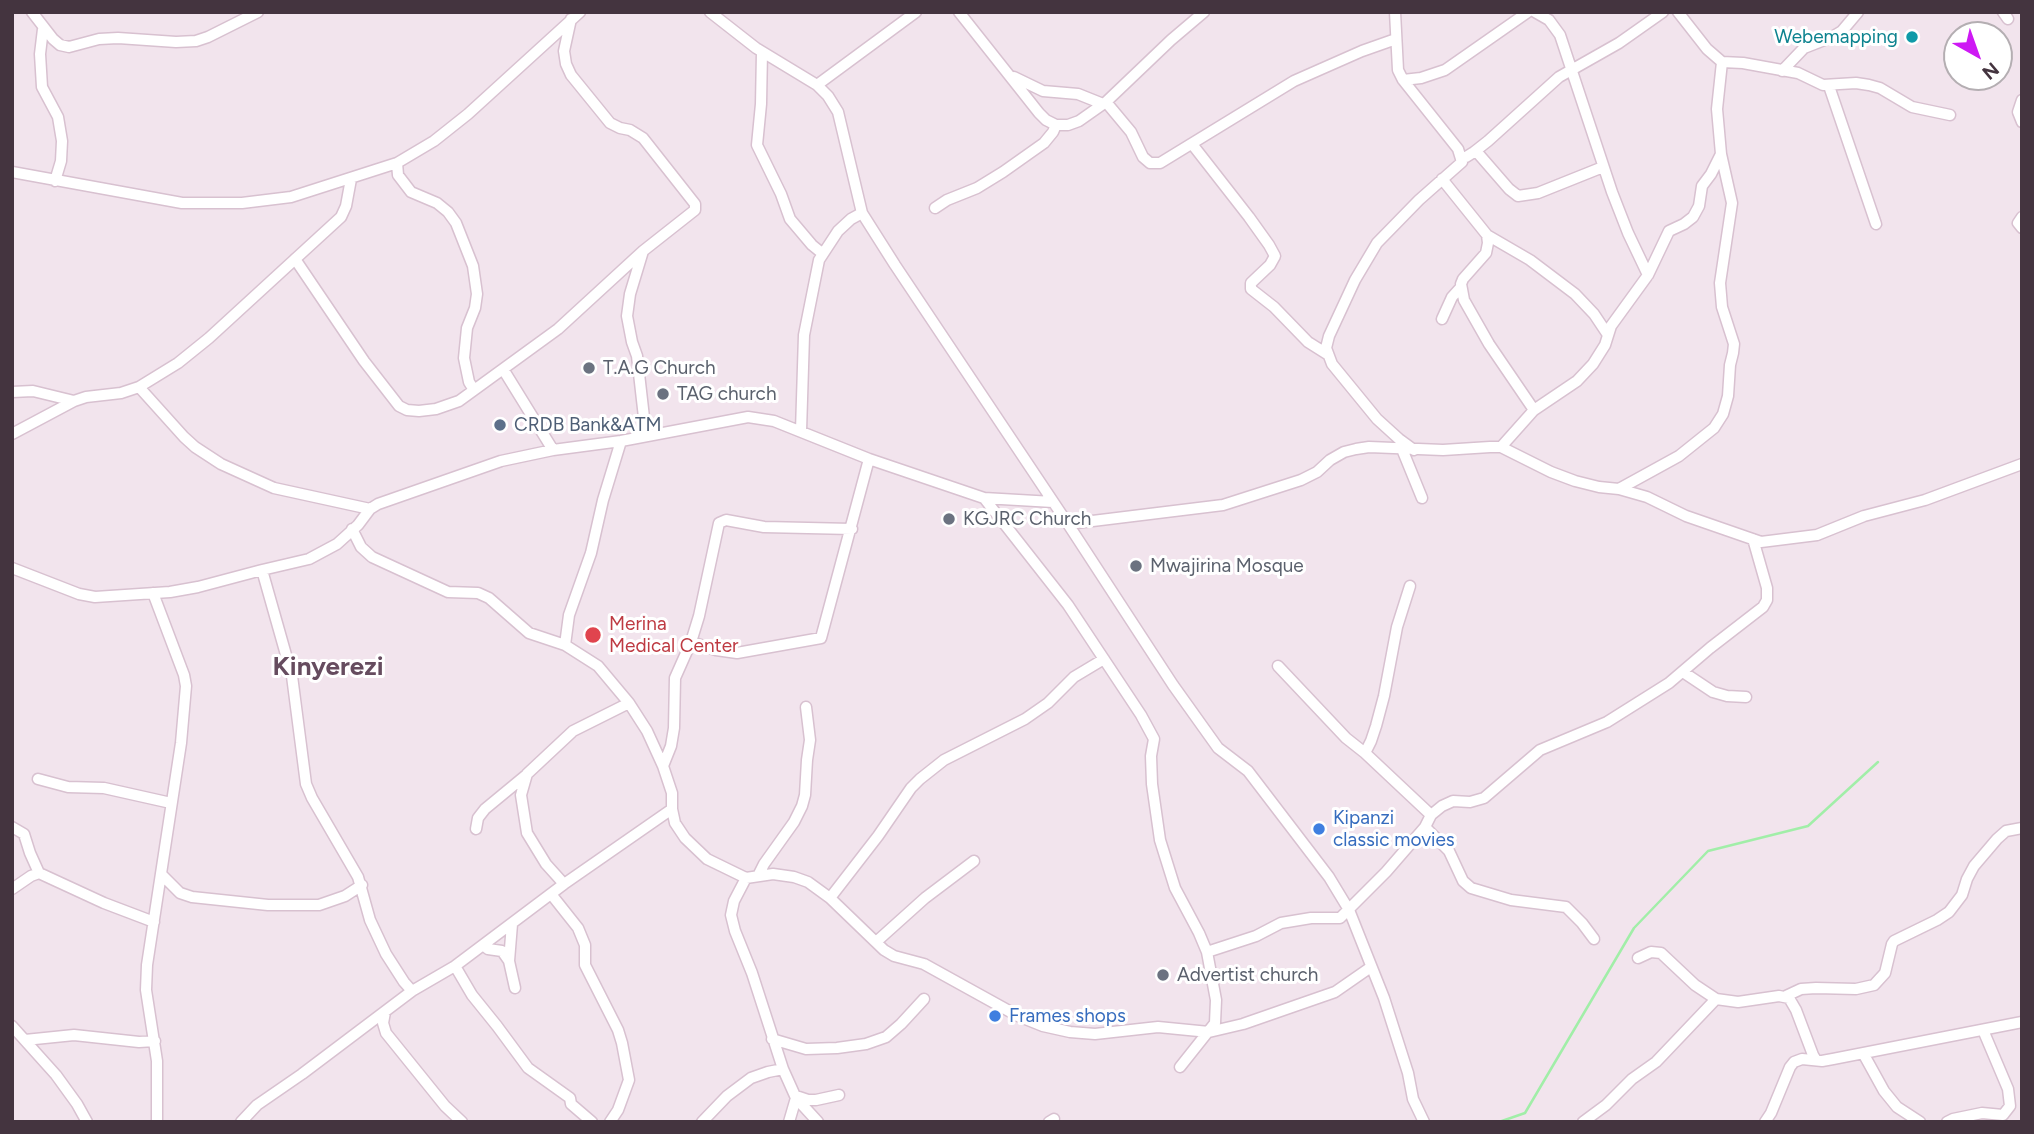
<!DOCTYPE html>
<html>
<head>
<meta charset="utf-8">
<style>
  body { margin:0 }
  #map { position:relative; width:2034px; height:1134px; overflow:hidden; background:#f2e4ed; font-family:Figtree,sans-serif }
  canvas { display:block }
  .frame { position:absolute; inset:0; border:14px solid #44343f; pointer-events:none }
  .north { position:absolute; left:1943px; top:21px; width:70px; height:70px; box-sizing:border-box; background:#fff; border:2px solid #b4aeb2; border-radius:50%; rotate:140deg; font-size:19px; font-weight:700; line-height:28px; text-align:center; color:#44343f }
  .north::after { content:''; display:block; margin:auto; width:24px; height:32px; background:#ce19f4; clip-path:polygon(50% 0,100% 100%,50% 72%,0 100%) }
</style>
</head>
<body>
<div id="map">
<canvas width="2034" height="1134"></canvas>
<div class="frame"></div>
<div class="north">N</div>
</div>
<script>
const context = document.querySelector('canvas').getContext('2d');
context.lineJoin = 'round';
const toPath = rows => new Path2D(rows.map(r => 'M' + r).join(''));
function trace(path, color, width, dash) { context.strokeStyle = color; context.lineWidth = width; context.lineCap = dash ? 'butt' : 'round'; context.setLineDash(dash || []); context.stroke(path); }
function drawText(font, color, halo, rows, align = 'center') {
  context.font = font + ' Figtree,sans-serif'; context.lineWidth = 6; context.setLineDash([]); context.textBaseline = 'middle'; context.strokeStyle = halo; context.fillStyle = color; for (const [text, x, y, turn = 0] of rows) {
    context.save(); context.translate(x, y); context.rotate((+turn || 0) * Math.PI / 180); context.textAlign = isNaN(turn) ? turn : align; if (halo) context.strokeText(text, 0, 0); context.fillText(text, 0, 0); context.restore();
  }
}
const stream = toPath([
  [1499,1122,1525,1113,1634,928,1708,851,1808,826,1878,762]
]);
const minor = toPath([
  [32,12,53,39,60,45,69,47,99,39,118,38,176,42,196,41,208,37,258,12],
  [710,12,756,48,817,85,828,96,838,112,862,213,895,265,1068,524,1173,685,1218,748,1248,771,1329,877,1349,910,1384,998,1408,1073,1413,1099,1424,1122],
  [959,12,1039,113,1046,120,1056,125,1068,125,1079,121,1106,102,1171,40,1204,12],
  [1395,12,1398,70,1403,80,1458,149,1462,162,1419,200,1377,243,1355,280,1329,336,1326,348,1332,364,1377,419,1399,439,1414,450],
  [1535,12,1549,20,1560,35,1612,192,1628,233,1648,275],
  [2003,12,2008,19],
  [43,29,40,54,42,87,58,117,62,141,61,161,55,181],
  [762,52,761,104,757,145,781,194,790,219,812,245,823,254],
  [1722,62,1743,63,1798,73,1823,85,1856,83,1869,85,1880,88,1912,107,1950,115],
  [1782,71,1804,48,1832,37,1842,31,1858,12],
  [1014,77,1043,91,1078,94,1103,104],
  [1403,80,1421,78,1445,70,1528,12],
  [817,85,916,12],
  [1829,86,1876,224],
  [2022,100,2018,112,2022,122],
  [1106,102,1131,132,1143,157,1150,163,1160,163,1294,81,1362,51,1396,39],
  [1192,144,1249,217,1269,245,1275,256,1270,265,1251,283,1251,289,1274,307,1308,342,1327,354],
  [1476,151,1509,189,1518,196,1538,193,1603,167],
  [1462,157,1466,157,1474,152,1488,141,1559,77,1619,43,1663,12],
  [397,163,398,175,411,192,437,203,448,212,456,223,473,266,477,294,475,308,467,328,464,358,469,382,474,390],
  [12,172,182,203,242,203,291,197,397,163,434,141,468,114,580,12],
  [1442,179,1487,235,1488,243,1486,253,1463,279,1461,284,1464,300,1489,344,1534,410],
  [935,208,947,200,977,188,1003,172,1044,143,1053,132,1056,125],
  [2022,217,2018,223,2022,228],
  [1487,235,1530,260,1575,294,1594,314,1608,335],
  [643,251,630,294,627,316,632,342,637,356,646,435],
  [295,259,364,361,399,406,407,410,419,411,436,409,459,401,558,329,643,251,695,210,695,204,643,138,630,130,620,128,610,123,571,75,566,64,564,51,571,19],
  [1442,319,1452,297,1461,287],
  [503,369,553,450],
  [139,387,184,437,195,447,221,464,274,488,370,509],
  [12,392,33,391,74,401],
  [801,431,804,335,819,260,838,231,851,219,862,213],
  [12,434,74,401,86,397,121,393,139,387,178,363,209,338,341,217,346,206,351,179],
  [1501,447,1534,410,1577,381,1593,364,1605,345,1611,326,1648,275,1669,231,1684,224,1693,217,1699,206,1702,186,1711,174,1721,154],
  [1402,449,1422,498],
  [1619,489,1679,456,1714,428,1723,414,1728,396,1730,365,1733,353,1734,344,1722,307,1720,283,1732,203,1721,154,1717,109,1722,62,1707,49,1678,12],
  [984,498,1068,605,1141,715,1154,739,1151,756,1152,784,1160,840,1175,888,1199,933,1207,952,1216,1000,1215,1023,1180,1067],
  [1068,524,1223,505,1301,480,1317,472,1330,460,1344,452,1356,449,1369,447,1443,450,1490,447,1501,447,1551,472,1575,481,1599,487,1619,489,1647,497,1686,516,1761,542,1817,535,1864,516,1925,500,2022,464],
  [352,529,361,547,372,557,448,592,478,593,489,598,529,633,565,645,598,666,629,703,647,731,663,766,672,793,672,809,675,823,685,838,707,859,746,878,773,874,794,877,808,882,830,898,884,950,894,956,924,964,1018,1016,1043,1026,1070,1032,1095,1034,1158,1027,1209,1032,1243,1024,1335,992,1371,967],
  [12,568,79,594,95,597,170,592,198,587,262,570,309,559,337,544,358,525,370,509,378,504,501,461,553,450,621,441,748,417,774,421,869,459,984,498,1053,502],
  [262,570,292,676,306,784,312,798,358,877,370,920,386,954,404,982,412,991],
  [153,593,184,675,186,686,181,743,147,965,146,990,157,1061,157,1122],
  [691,642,716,650,737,653,821,638,869,459],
  [565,645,569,615,591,553,603,500,621,441],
  [1278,666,1346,738,1365,753,1431,815],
  [1683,672,1713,692,1727,696,1746,697],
  [1365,753,1371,741,1376,726,1384,696,1397,627,1410,586],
  [663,766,671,746,674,728,675,678,691,642,699,616,719,523,726,520,764,527,852,529],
  [38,779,68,787,104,788,171,803],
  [12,827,24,834,30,853,39,873,104,903,154,922],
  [1425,827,1449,851,1463,881,1471,888,1511,900,1566,907,1582,923,1594,939],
  [476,829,478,818,485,809,525,776],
  [161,874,180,893,192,897,268,905,319,905,345,896,362,885],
  [758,876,764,864,794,822,802,806,805,795,807,760,810,740,806,707],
  [746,878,734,901,731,915,735,931,752,973,783,1069,796,1098,789,1122],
  [564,884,546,864,527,833,521,795,527,774,573,731,629,703],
  [12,889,31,876,39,873],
  [551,894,578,928,585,945,585,965,618,1030,622,1043,629,1080,618,1110,610,1122],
  [830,898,878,836,911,788,920,779,944,760,1025,719,1048,703,1074,677,1104,659],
  [512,924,509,961,515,988],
  [876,942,925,898,974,861],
  [483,945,488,949,502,951,509,961],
  [1207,952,1256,936,1281,923,1311,918,1340,918,1386,872,1425,827,1431,815,1442,806,1453,801,1470,802,1484,798,1540,750,1607,722,1669,683,1710,648,1763,607,1767,600,1767,588,1753,539],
  [1638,958,1651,952,1661,953,1695,985,1716,999,1738,1002,1779,996,1789,998,1796,1010,1813,1055,1816,1060],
  [455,966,472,995,497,1026,528,1068,570,1098,571,1104,592,1122],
  [1786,996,1801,989,1816,988,1856,989,1874,985,1885,973,1892,944,1894,941,1937,920,1949,912,1962,895,1967,879,1974,866,1997,839,2006,831,2022,828],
  [385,1012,383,1023,386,1033,445,1106,462,1122],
  [12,1026,56,1075,77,1104,87,1122],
  [772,1039,806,1049,837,1048,866,1044,886,1037,901,1024,924,999],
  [25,1040,74,1035,139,1042,155,1041],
  [1863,1053,1884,1091,1897,1107,1920,1122],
  [796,1096,808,1100,816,1100,839,1095],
  [796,1098,818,1122],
  [241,1122,257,1105,302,1074,412,991,455,966,564,884,672,809],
  [702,1122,727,1096,751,1078,768,1072,783,1069],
  [1049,1122,1054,1119],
  [1583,1122,1606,1105,1632,1079,1656,1062,1716,999],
  [1765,1122,1771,1113,1790,1067,1794,1062,1802,1059,1822,1061,1833,1059,2022,1022],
  [1947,1122,1953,1119,1982,1113,2003,1115,2010,1106,2008,1089,1983,1030]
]);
const markers = [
  [1912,37,7,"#0f9aa8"],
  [589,368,7,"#6b7280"],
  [663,394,7,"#6b7280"],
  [500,425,7,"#5c6f8a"],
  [949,519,7,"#6b7280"],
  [1136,566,7,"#6b7280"],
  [593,635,9,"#e0444e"],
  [1319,829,7,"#3f7fe0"],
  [1163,975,7,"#6b7280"],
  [995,1016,7,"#3f7fe0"]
];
const cultureNames = [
  ["Webemapping",1898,37]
];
const worshipNames = [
  ["T.A.G Church",603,368],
  ["TAG church",677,394],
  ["KGJRC Church",963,519],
  ["Mwajirina Mosque",1150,566],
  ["Advertist church",1177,975]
];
const serviceNames = [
  ["CRDB Bank&ATM",514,425]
];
const healthNames = [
  ["Merina",609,624],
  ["Medical Center",609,646]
];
const shopNames = [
  ["Kipanzi",1333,818],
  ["classic movies",1333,840],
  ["Frames shops",1009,1016]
];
const districtNames = [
  ["Kinyerezi",328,667]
];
trace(stream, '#a1eea8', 2.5);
trace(minor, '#d8c1d0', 13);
trace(minor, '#fff', 10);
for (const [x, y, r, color] of markers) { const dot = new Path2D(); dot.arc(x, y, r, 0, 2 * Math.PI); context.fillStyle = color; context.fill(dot); trace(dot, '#fff', 2.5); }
drawText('19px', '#0d838f', '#fff', cultureNames, 'right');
drawText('19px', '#5b616d', '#fff', worshipNames, 'left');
drawText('19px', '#4e5e75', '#fff', serviceNames, 'left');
drawText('19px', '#be3a42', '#fff', healthNames, 'left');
drawText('19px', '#366cbe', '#fff', shopNames, 'left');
drawText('bold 26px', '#664c5f', '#fff', districtNames);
</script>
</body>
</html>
